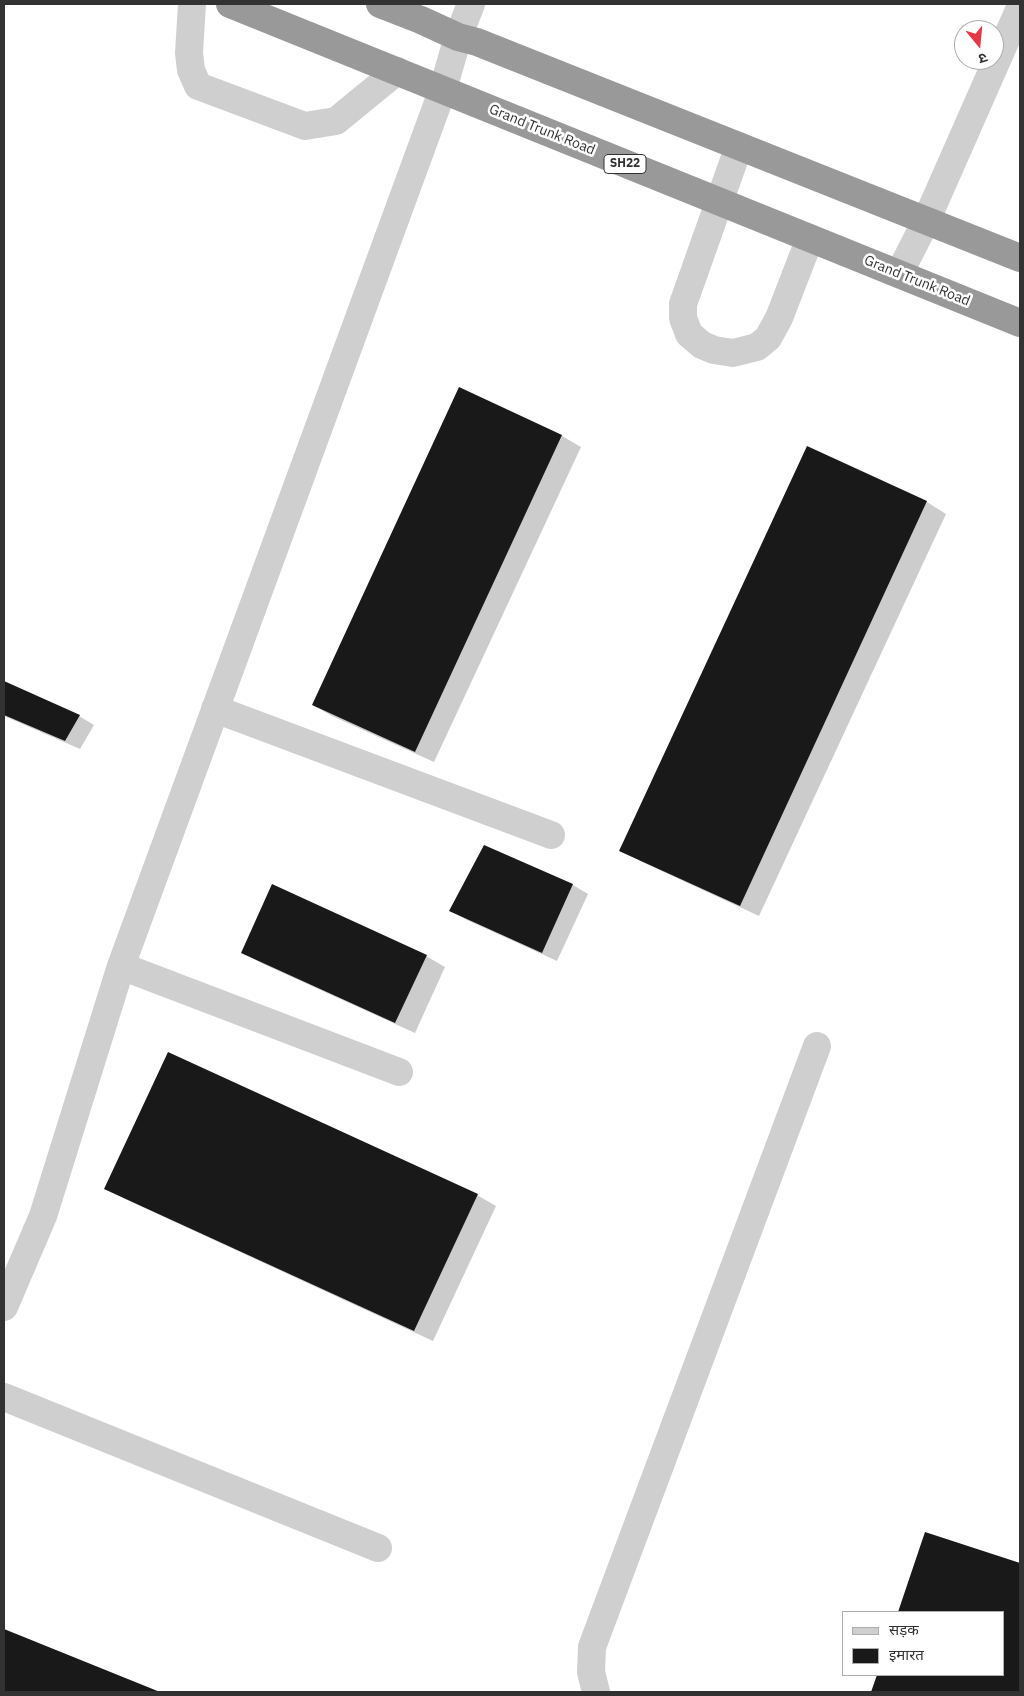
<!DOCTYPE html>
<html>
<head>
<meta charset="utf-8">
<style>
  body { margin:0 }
  #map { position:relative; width:1024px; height:1696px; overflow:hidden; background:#fff; font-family:"IBM Plex Sans","Noto Sans Devanagari",sans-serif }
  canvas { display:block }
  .frame { position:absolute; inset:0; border:5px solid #323232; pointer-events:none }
  .legend { position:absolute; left:842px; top:1611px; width:162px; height:65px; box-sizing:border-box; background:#fff; border:1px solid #adadad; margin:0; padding:6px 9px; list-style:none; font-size:15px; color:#323232 }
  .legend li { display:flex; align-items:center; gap:10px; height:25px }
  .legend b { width:25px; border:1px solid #adadad }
  .north { position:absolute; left:954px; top:20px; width:50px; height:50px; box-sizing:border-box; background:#fff; border:1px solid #adadad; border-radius:50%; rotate:163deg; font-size:14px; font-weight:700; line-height:20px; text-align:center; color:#323232 }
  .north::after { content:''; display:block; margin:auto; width:18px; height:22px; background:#e63744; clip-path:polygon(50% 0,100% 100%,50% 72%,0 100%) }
</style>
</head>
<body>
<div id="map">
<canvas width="1024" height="1696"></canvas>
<div class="frame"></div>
<ul class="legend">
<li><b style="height:6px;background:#cfcfcf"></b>सड़क</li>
<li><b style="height:14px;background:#191919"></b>इमारत</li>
</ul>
<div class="north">उ</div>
</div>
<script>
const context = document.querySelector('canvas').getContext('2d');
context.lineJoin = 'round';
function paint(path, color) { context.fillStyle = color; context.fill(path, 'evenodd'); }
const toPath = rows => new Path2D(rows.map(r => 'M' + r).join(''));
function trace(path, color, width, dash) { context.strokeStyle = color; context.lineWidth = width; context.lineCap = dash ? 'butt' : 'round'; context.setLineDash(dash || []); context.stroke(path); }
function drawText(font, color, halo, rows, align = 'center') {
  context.font = font + ' "IBM Plex Sans",sans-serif'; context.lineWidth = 5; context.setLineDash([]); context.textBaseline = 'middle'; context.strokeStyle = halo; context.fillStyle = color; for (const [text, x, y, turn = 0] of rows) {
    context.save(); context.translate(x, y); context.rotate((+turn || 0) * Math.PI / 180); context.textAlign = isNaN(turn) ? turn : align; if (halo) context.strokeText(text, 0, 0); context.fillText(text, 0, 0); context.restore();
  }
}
const shadow = toPath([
  [460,389,562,436,581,447,434,762,332,716,313,705],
  [807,448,927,502,946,514,759,916,640,861,621,850],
  [4,682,79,716,94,725,80,749,4,716],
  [485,847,573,885,588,894,557,961,465,919,451,910],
  [242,952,426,956,445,967,415,1033,261,963],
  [106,1188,477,1195,496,1206,433,1341,125,1199],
  [926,1533,1020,1565,1020,1692,872,1692,878,1675,1003,1675,1003,1612,899,1612],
  [4,1630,157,1692,4,1692]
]);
const building = toPath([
  [459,387,562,435,415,752,312,705],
  [807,446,927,501,740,906,619,851],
  [4,681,80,715,65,741,4,715],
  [484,845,573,884,542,953,449,911],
  [272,884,427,955,395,1023,241,953],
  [168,1052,478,1194,414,1331,104,1189],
  [925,1532,1020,1563,1020,1692,871,1692,877,1675,1003,1675,1003,1612,898,1612],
  [4,1629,160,1692,4,1692]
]);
const minor = toPath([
  [192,4,189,53,191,70,198,86,305,126,336,121,397,71],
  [739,146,683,304,683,318,689,334,702,345,714,350,733,353,757,347,768,338,779,318,810,238],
  [899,274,926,221,1020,8],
  [215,709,551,835],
  [121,966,399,1072],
  [4,1307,43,1216,121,966,443,89,458,37,471,4],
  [4,1397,378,1548],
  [596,1692,591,1672,592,1647,817,1046]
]);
const highway = toPath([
  [230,4,1020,323],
  [380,4,421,20,458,37,477,42,1020,258]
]);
const shields = [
  [625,164,42]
];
const shieldNames = [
  ["SH22",625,164]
];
const streetNames = [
  ["Grand Trunk Road",542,130,22],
  ["Grand Trunk Road",917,281,22]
];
paint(shadow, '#0003');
paint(building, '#191919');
trace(minor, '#cfcfcf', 28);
trace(highway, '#999', 28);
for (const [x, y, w] of shields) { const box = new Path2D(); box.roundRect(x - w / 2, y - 9.5, w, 19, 4); context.fillStyle = '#fff'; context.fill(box); trace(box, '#323232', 1); }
drawText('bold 12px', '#323232', null, shieldNames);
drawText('14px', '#323232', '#fff', streetNames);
</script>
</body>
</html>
